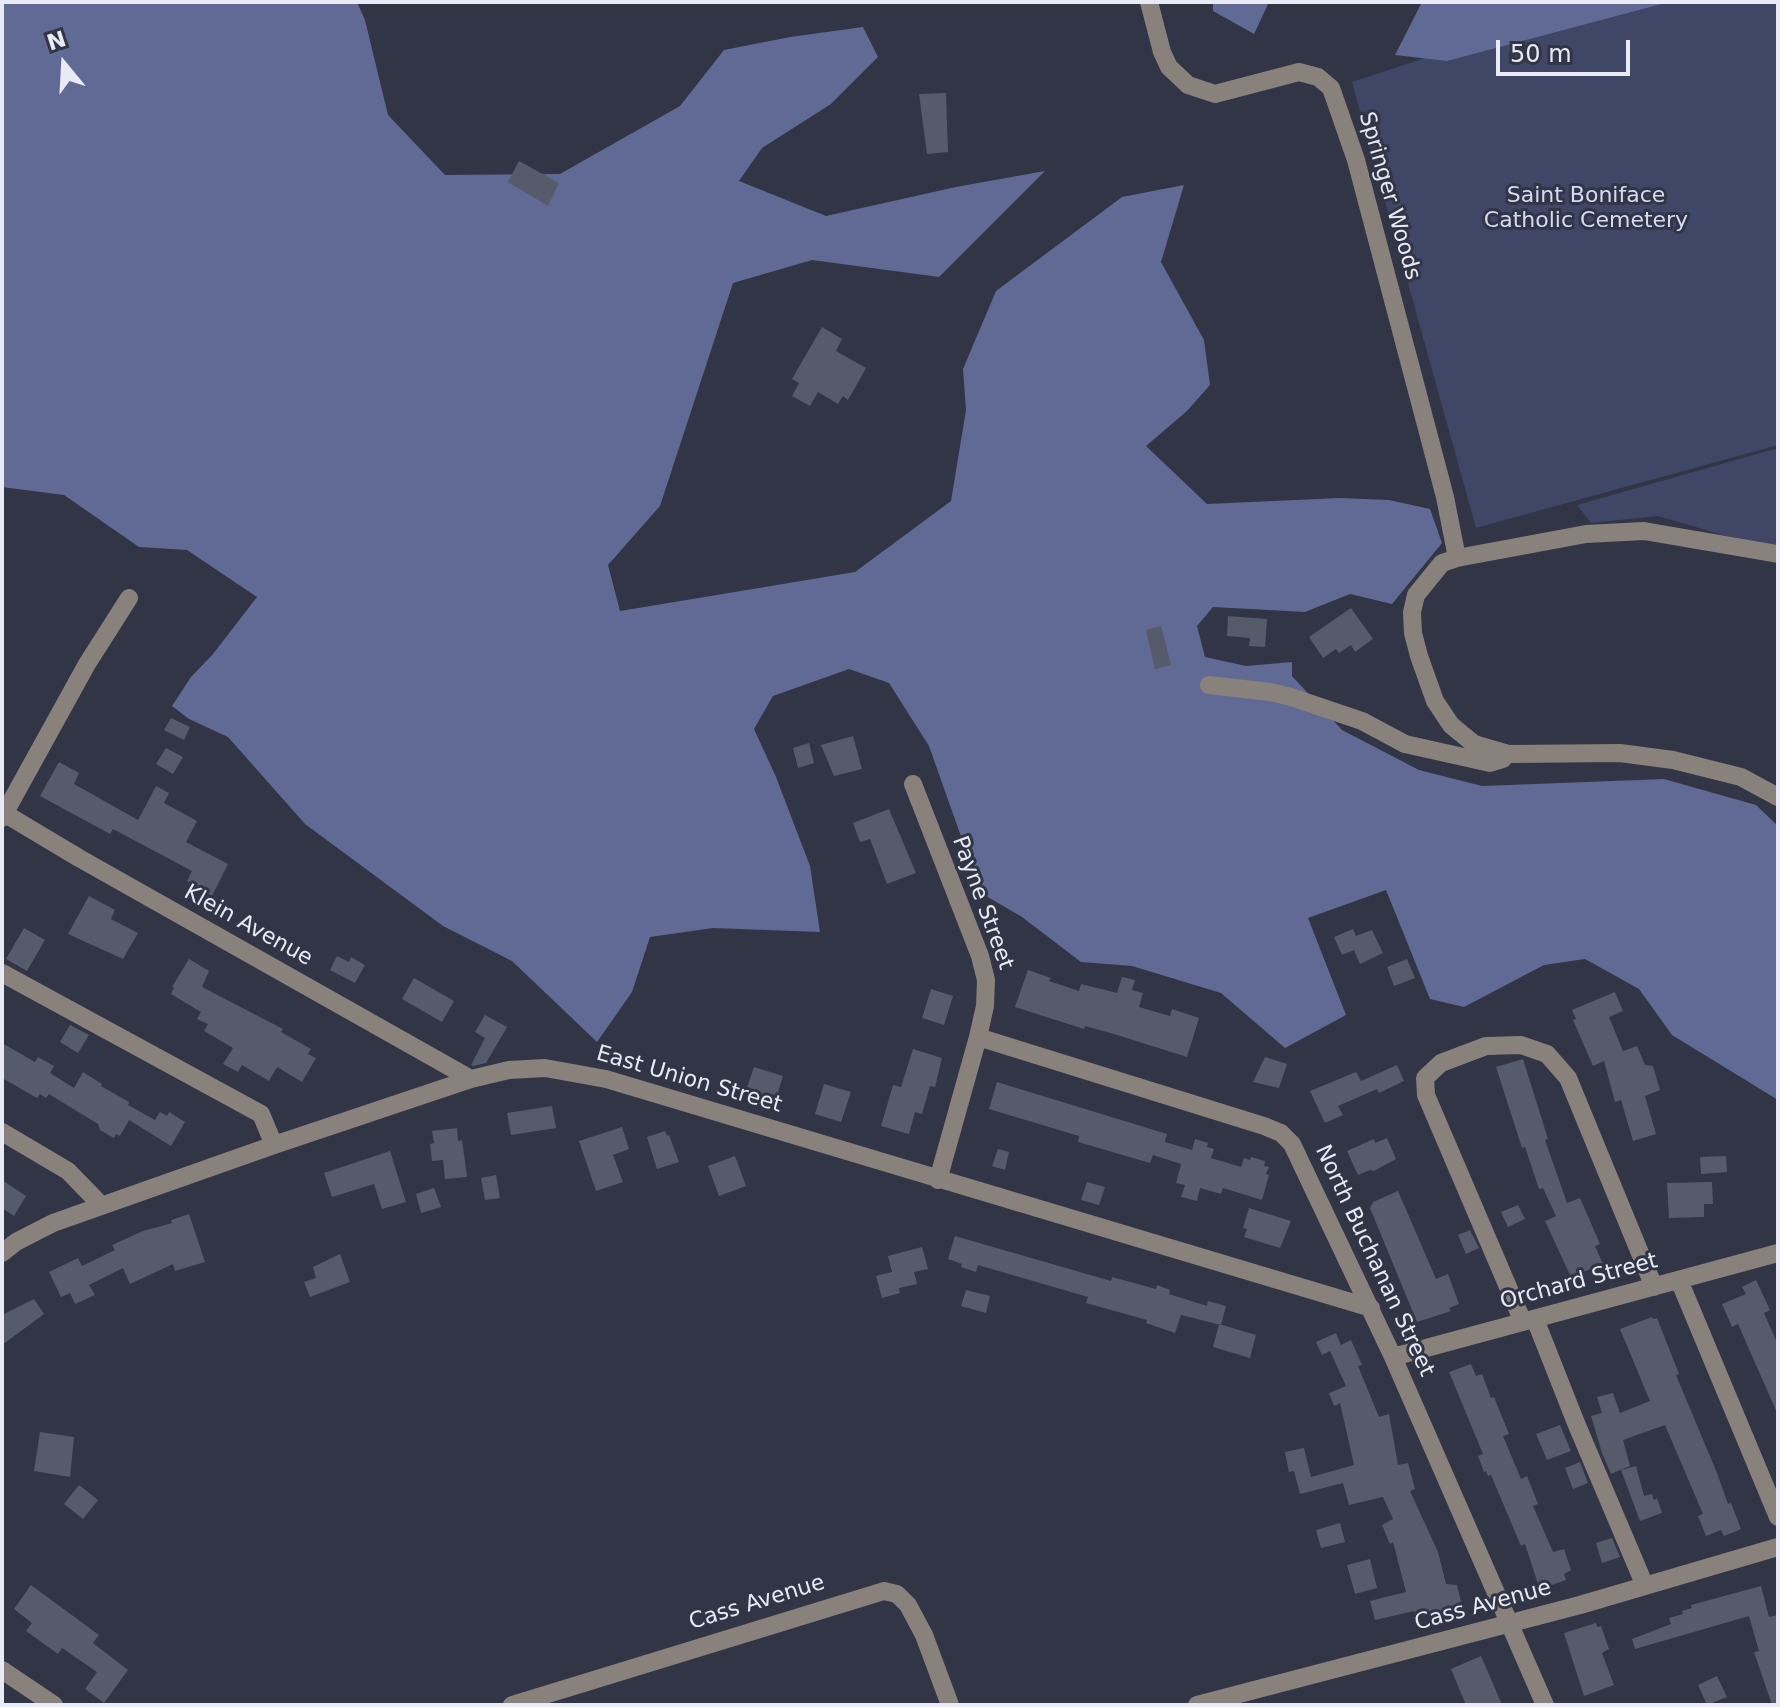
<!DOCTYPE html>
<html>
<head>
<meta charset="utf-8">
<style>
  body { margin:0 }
  #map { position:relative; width:1780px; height:1707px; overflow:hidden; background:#313545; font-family:"DejaVu Sans",sans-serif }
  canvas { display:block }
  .frame { position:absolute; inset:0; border:4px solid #e8ebf5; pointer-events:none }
  .north { position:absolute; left:24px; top:24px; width:80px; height:80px; -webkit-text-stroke:6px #313545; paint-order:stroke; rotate:342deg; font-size:22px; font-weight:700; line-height:32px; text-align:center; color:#e8ebf5 }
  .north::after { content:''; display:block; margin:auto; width:28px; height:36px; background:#e8ebf5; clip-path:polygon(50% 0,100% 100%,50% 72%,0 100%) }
  .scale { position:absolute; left:1496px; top:40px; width:134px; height:36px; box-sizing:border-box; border:4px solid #e8ebf5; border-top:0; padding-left:10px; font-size:24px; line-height:28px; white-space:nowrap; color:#e8ebf5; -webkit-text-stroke:6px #313545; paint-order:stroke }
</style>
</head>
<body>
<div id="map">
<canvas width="1780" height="1707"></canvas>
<div class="frame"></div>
<div class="north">N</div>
<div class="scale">50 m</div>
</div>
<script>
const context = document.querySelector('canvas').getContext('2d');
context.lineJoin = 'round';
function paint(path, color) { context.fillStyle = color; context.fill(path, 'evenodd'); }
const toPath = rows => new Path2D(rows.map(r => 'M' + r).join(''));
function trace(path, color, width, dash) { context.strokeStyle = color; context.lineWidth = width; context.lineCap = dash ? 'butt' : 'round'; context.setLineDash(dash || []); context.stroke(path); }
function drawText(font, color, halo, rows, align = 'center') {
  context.font = font + ' "DejaVu Sans",sans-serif'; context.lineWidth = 6; context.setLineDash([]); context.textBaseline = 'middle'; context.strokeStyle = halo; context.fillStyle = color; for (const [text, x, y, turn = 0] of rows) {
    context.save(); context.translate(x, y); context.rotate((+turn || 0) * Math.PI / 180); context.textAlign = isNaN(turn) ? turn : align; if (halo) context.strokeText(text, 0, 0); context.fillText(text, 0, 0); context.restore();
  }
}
const green = toPath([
  [1596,2,1778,2,1778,445,1476,528,1352,82],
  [1778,448,1778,545,1726,536,1658,516,1591,523,1577,505]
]);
const forest = toPath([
  [2,2,357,2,365,20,388,115,445,175,560,174,680,106,724,50,790,37,863,27,878,57,831,104,762,148,739,181,826,216,956,187,1045,171,939,277,812,260,733,283,660,506,608,565,620,611,855,572,951,501,966,410,963,369,996,291,1122,197,1184,185,1161,262,1204,340,1210,385,1187,411,1146,446,1207,504,1340,498,1389,500,1430,509,1442,543,1392,604,1350,594,1305,612,1213,607,1197,626,1205,657,1246,666,1292,662,1292,676,1342,730,1419,770,1482,786,1664,779,1756,805,1778,826,1778,1100,1672,1035,1639,989,1585,959,1544,965,1464,1007,1430,999,1386,890,1308,918,1346,1015,1285,1048,1221,993,1132,966,1081,962,1022,917,981,893,929,746,889,683,849,669,773,696,754,729,776,777,810,866,820,932,713,928,650,937,632,992,597,1042,512,961,443,926,305,824,228,737,189,719,172,706,191,677,213,654,257,597,187,550,139,547,64,495,2,487],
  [1213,2,1269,2,1254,34,1213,11],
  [1422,2,1669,2,1447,61,1395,55]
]);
const building = toPath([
  [946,93,948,152,927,154,919,94],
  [519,161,559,183,548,206,508,182],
  [822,327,842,339,836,351,866,368,848,400,843,396,838,404,818,392,810,406,792,396,799,383,792,379],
  [1351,608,1373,639,1355,652,1351,645,1339,653,1336,649,1323,658,1309,637],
  [1228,616,1267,619,1265,647,1249,646,1250,638,1227,636],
  [1161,626,1171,665,1155,669,1146,630],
  [171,718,190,727,184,740,164,730],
  [853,736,862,769,834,776,821,745],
  [809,743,814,763,798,768,793,748],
  [166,748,183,757,173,774,156,764],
  [59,762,79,773,74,784,138,820,156,786,169,793,164,803,197,821,186,842,228,864,212,896,187,881,192,871,113,829,110,834,40,796],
  [889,809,916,873,887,884,870,839,860,842,853,823],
  [89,896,115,910,111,919,138,933,123,959,68,934],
  [24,928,45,940,27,971,6,959],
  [1353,929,1356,936,1372,930,1383,953,1360,964,1354,950,1342,955,1334,937],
  [337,956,349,962,351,957,365,965,355,983,330,970],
  [189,959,209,971,202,987,283,1029,281,1032,311,1049,308,1054,316,1058,302,1082,277,1067,269,1081,242,1065,238,1072,223,1064,233,1048,204,1031,208,1024,197,1019,201,1012,171,994,174,988,172,987],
  [1407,959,1415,978,1394,986,1387,967],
  [1028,970,1051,978,1049,981,1079,991,1081,984,1117,993,1122,977,1135,980,1132,990,1143,993,1139,1007,1170,1016,1172,1009,1199,1018,1187,1057,1114,1034,1085,1026,1084,1029,1015,1007],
  [414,978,454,1001,442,1022,402,999],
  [931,989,953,996,944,1025,922,1018],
  [1615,992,1623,1011,1609,1017,1623,1051,1637,1046,1645,1065,1653,1066,1660,1090,1645,1096,1656,1134,1633,1141,1621,1100,1615,1102,1604,1061,1593,1066,1573,1020,1576,1019,1572,1010],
  [485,1015,507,1027,486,1063,473,1066,471,1065,485,1038,475,1032],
  [70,1025,89,1035,78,1053,60,1042],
  [2,1043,35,1062,38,1057,54,1066,50,1073,74,1088,83,1072,102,1084,101,1086,129,1102,128,1105,155,1120,160,1112,167,1116,169,1112,185,1122,171,1146,129,1120,120,1136,116,1134,114,1138,100,1130,98,1124,49,1094,46,1098,40,1094,37,1098,2,1078],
  [913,1049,942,1058,935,1087,930,1086,922,1114,915,1112,909,1134,881,1126,893,1085,901,1087],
  [1265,1057,1287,1064,1279,1088,1253,1082],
  [1523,1059,1548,1139,1545,1140,1567,1203,1580,1198,1600,1244,1595,1246,1603,1264,1571,1277,1545,1221,1556,1216,1543,1188,1539,1189,1525,1147,1522,1148,1496,1067],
  [1397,1065,1404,1081,1379,1093,1377,1089,1338,1106,1343,1115,1325,1123,1310,1091,1356,1072,1361,1081],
  [754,1067,783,1076,777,1096,771,1094,769,1102,745,1094],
  [997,1082,1167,1134,1165,1142,1192,1150,1195,1139,1208,1143,1207,1147,1214,1149,1211,1158,1241,1167,1244,1158,1250,1160,1251,1157,1265,1161,1264,1166,1269,1167,1266,1174,1269,1175,1262,1200,1223,1188,1221,1194,1200,1188,1197,1201,1181,1197,1185,1185,1176,1183,1181,1164,1153,1155,1150,1163,1078,1142,1079,1136,989,1109],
  [824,1084,851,1092,841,1122,815,1114],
  [552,1106,556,1128,511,1135,507,1113],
  [622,1127,629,1149,613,1155,623,1182,596,1191,579,1141],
  [457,1128,458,1141,462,1140,467,1177,445,1179,443,1160,432,1161,430,1144,434,1143,432,1131],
  [665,1131,667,1136,669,1135,679,1162,657,1169,647,1137],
  [1387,1138,1396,1159,1374,1171,1370,1170,1358,1175,1347,1151,1374,1139,1375,1143],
  [998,1149,1009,1152,1005,1170,992,1166],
  [390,1151,406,1202,382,1209,374,1184,332,1197,324,1173],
  [735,1156,746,1186,719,1196,708,1166],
  [1726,1156,1727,1172,1701,1174,1700,1157],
  [496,1175,500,1198,485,1200,481,1178],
  [2,1180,26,1196,14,1216,2,1208],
  [1087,1182,1105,1187,1099,1205,1081,1200],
  [1712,1182,1713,1204,1704,1204,1704,1217,1669,1218,1667,1183],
  [434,1188,441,1207,421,1213,416,1194],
  [1398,1191,1436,1279,1448,1274,1459,1304,1449,1308,1451,1311,1417,1322,1370,1208,1373,1202],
  [1518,1205,1525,1219,1508,1227,1501,1212],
  [1249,1208,1291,1221,1280,1248,1244,1237,1247,1229,1243,1228],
  [189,1214,205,1262,175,1271,173,1264,130,1284,123,1268,89,1285,95,1295,75,1304,70,1293,61,1297,49,1272,78,1258,82,1266,115,1250,112,1245,143,1231,172,1223,171,1220],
  [1470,1230,1479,1248,1466,1254,1458,1235],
  [955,1236,1111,1281,1112,1277,1156,1289,1157,1285,1170,1290,1169,1294,1207,1306,1208,1301,1226,1306,1221,1325,1181,1315,1175,1333,1146,1323,1147,1320,1086,1303,1088,1297,978,1265,976,1272,961,1267,962,1264,948,1259],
  [922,1247,928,1269,914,1272,917,1284,899,1288,900,1293,882,1298,876,1276,892,1272,888,1256],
  [340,1254,350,1282,310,1297,304,1282,316,1278,313,1267],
  [1756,1280,1770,1310,1764,1313,1778,1345,1778,1415,1738,1324,1732,1327,1722,1304,1746,1294,1742,1287],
  [966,1290,990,1296,986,1313,961,1306],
  [34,1299,44,1314,2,1345,2,1315],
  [1652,1317,1653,1319,1657,1318,1679,1374,1676,1375,1717,1473,1728,1504,1731,1503,1741,1529,1724,1536,1721,1530,1706,1536,1698,1516,1703,1514,1665,1425,1623,1440,1630,1466,1611,1474,1602,1453,1591,1416,1602,1413,1597,1397,1613,1393,1620,1413,1650,1401,1620,1329],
  [1219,1324,1256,1335,1250,1358,1213,1347],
  [1336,1333,1341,1345,1351,1340,1362,1365,1358,1366,1379,1417,1389,1414,1398,1465,1408,1463,1415,1489,1410,1491,1438,1552,1446,1584,1457,1585,1461,1602,1456,1604,1456,1607,1416,1617,1414,1611,1375,1620,1370,1601,1406,1592,1393,1542,1390,1544,1382,1525,1393,1519,1383,1497,1349,1505,1343,1483,1300,1494,1294,1471,1289,1472,1285,1452,1304,1448,1311,1477,1354,1465,1340,1403,1334,1406,1329,1393,1346,1386,1330,1351,1322,1355,1316,1342],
  [1471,1364,1476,1376,1482,1374,1491,1398,1494,1397,1509,1434,1503,1436,1521,1479,1527,1476,1538,1504,1533,1506,1553,1552,1564,1549,1571,1570,1564,1574,1566,1580,1543,1588,1543,1586,1539,1587,1525,1544,1521,1546,1491,1475,1488,1476,1486,1471,1484,1472,1478,1456,1483,1454,1449,1372],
  [1560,1425,1571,1451,1547,1460,1536,1434],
  [40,1432,74,1437,70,1477,34,1471],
  [1580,1462,1588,1483,1573,1489,1565,1468],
  [1636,1466,1644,1496,1652,1494,1654,1500,1657,1498,1662,1513,1640,1521,1621,1470],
  [79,1485,98,1500,83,1519,64,1504],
  [1340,1523,1345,1542,1321,1548,1316,1530],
  [1612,1538,1620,1557,1602,1563,1596,1543],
  [1370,1559,1377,1588,1355,1594,1347,1565],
  [31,1585,99,1635,93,1643,128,1670,104,1703,85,1689,97,1672,62,1648,58,1654,26,1631,32,1623,14,1609],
  [1761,1586,1769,1617,1778,1615,1778,1705,1772,1705,1754,1652,1759,1651,1749,1616,1635,1649,1632,1639,1671,1624,1669,1618,1683,1614,1682,1611,1692,1608,1691,1605],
  [1596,1623,1597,1627,1601,1626,1609,1649,1602,1653,1614,1685,1584,1696,1564,1633],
  [1481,1656,1494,1686,1502,1705,1466,1705,1451,1669],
  [1717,1676,1727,1697,1707,1705,1698,1685]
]);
const minor = toPath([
  [1149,2,1162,52,1169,67,1188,85,1215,94,1299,72,1318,77,1331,88,1356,160,1445,497,1457,558],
  [1778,554,1644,531,1586,534,1457,558,1442,563,1416,595,1412,612,1413,633,1419,656,1435,701,1451,725,1474,744,1508,754,1620,753,1673,760,1741,777,1778,797],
  [1209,685,1270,692,1291,697,1362,721,1405,744,1490,763,1503,759],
  [913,784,980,956,986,980,985,1006,978,1037,938,1180],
  [2,812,79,858,471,1079],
  [2,818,87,664,129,598],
  [2,973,261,1114,274,1145],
  [978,1037,1264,1126,1281,1133,1292,1144,1393,1357,1545,1705],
  [2,1132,68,1171,101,1205],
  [2,1253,16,1242,53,1223,274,1145,471,1079,509,1070,545,1068,606,1079,1371,1308],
  [1679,1280,1778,1517],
  [1535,1319,1576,1423,1645,1586],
  [1523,1322,1426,1095,1425,1078,1441,1063,1486,1046,1521,1045,1547,1054,1568,1078,1654,1287],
  [1393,1357,1778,1253],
  [2,1670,54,1705],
  [512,1705,884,1591,897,1594,908,1605,924,1635,950,1705],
  [1197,1705,1580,1605,1778,1547]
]);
const streetNames = [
  ["Springer Woods",1389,196,74],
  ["Payne Street",982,903,70],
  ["Klein Avenue",248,926,29],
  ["East Union Street",689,1080,16],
  ["North Buchanan Street",1374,1261,65],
  ["Orchard Street",1579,1282,-15],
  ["Cass Avenue",757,1603,-17],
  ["Cass Avenue",1483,1606,-15]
];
const parkNames = [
  ["Saint Boniface",1586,196],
  ["Catholic Cemetery",1586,221]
];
paint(green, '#3f4666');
paint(forest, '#606a94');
paint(building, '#565b6c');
trace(minor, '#89817c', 18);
drawText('22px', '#e8ebf5', '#313545', streetNames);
drawText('22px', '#d3daf6', '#313545', parkNames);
</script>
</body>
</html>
